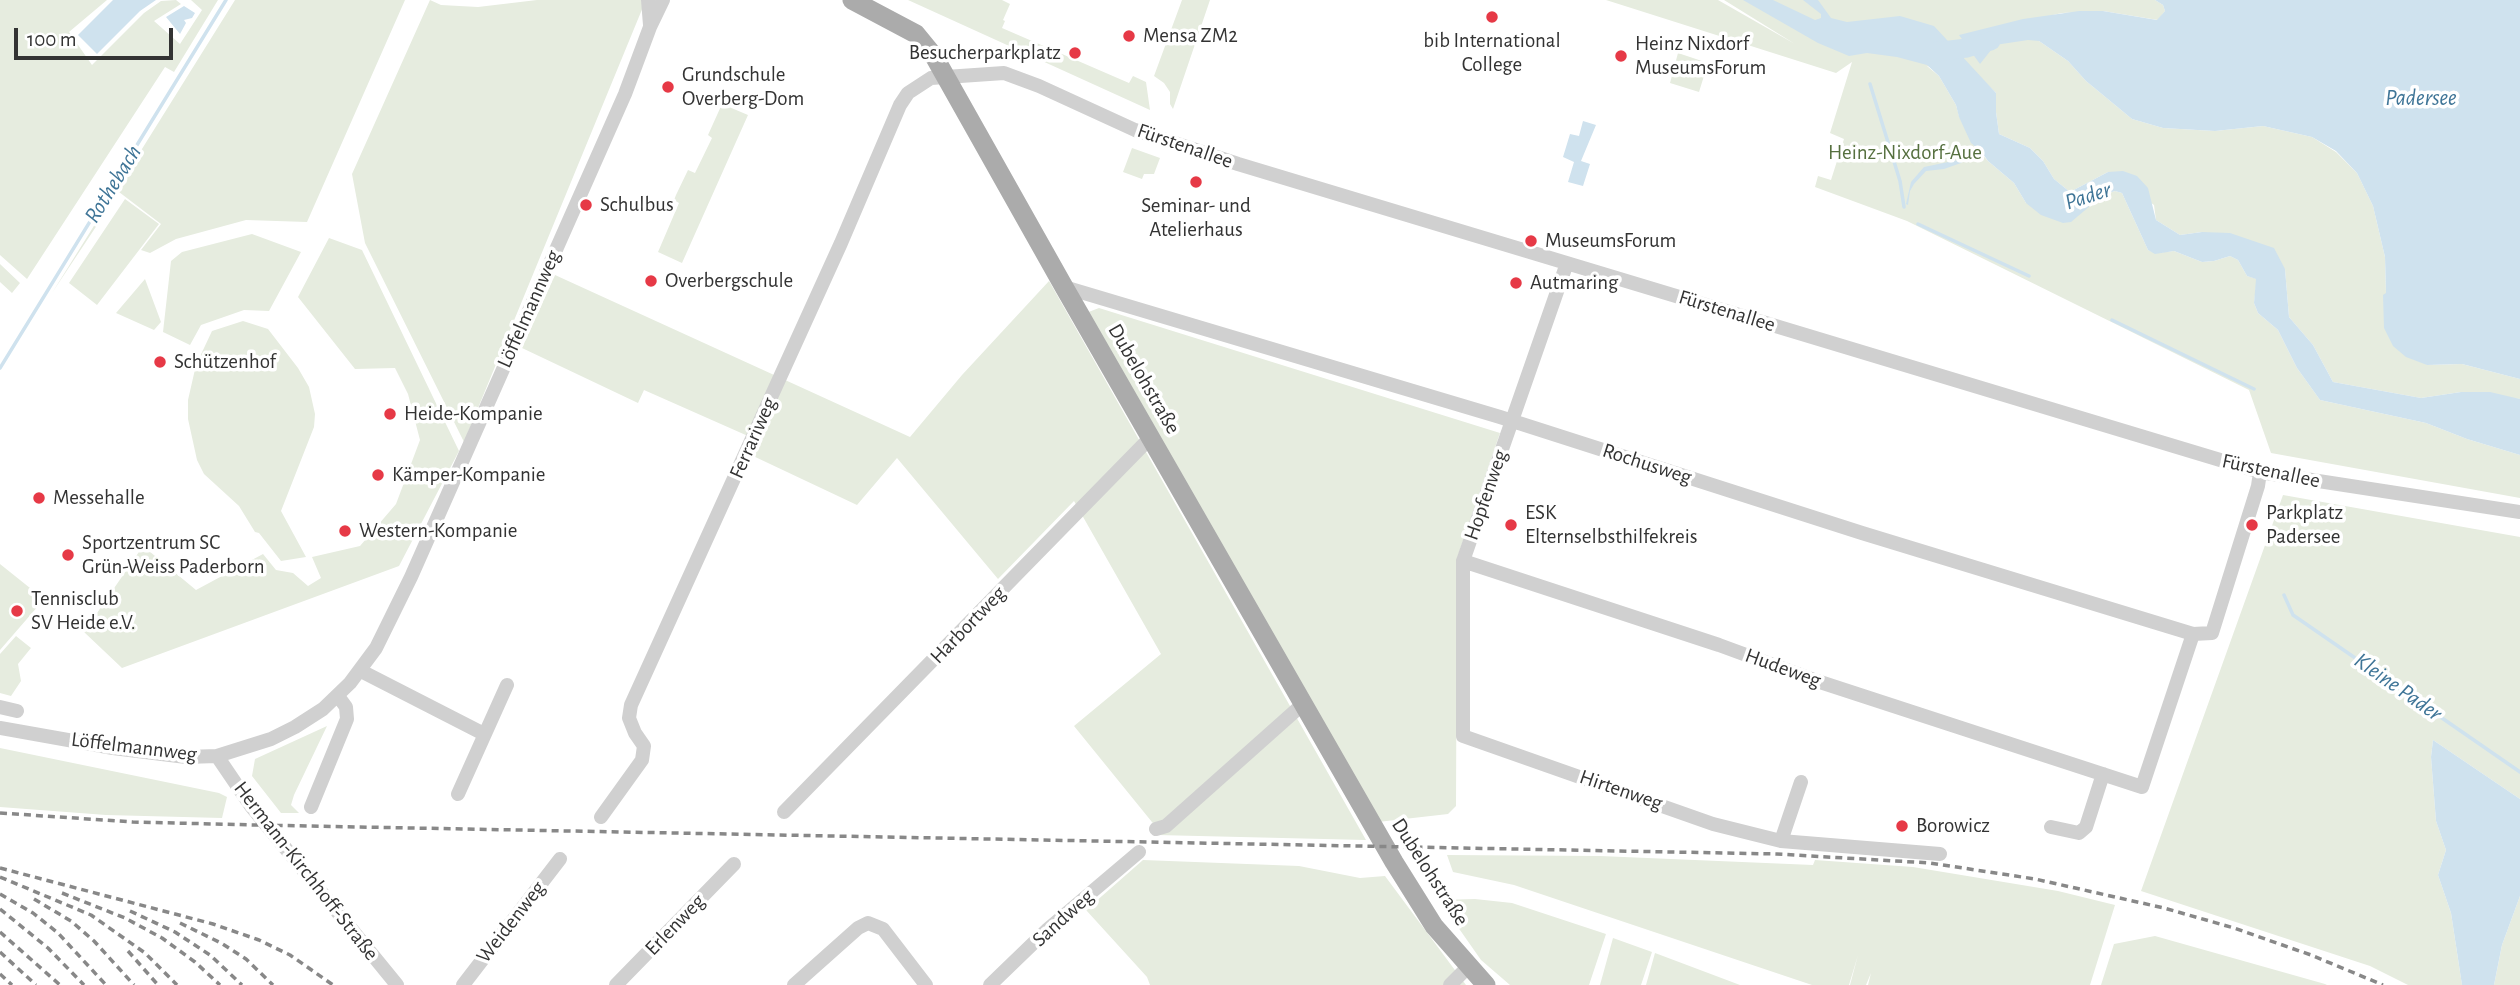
<!DOCTYPE html>
<html>
<head>
<meta charset="utf-8">
<style>
  body { margin:0 }
  #map { position:relative; width:2520px; height:985px; overflow:hidden; background:#fff; font-family:"Alegreya Sans",sans-serif }
  canvas { display:block }
  .scale { position:absolute; left:14px; top:28px; width:159px; height:32px; box-sizing:border-box; border:4px solid #333; border-top:0; padding-left:9px; font-size:21px; line-height:24px; white-space:nowrap; color:#333; -webkit-text-stroke:5px #fff; paint-order:stroke }
</style>
</head>
<body>
<div id="map">
<canvas width="2520" height="985"></canvas>
<div class="scale">100 m</div>
</div>
<script>
const context = document.querySelector('canvas').getContext('2d');
context.lineJoin = 'round';
function paint(path, color) { context.fillStyle = color; context.fill(path, 'evenodd'); }
const toPath = rows => new Path2D(rows.map(r => 'M' + r).join(''));
function trace(path, color, width, dash) { context.strokeStyle = color; context.lineWidth = width; context.lineCap = dash ? 'butt' : 'round'; context.setLineDash(dash || []); context.stroke(path); }
function drawText(font, color, halo, rows, align = 'center') {
  context.font = font + ' "Alegreya Sans",sans-serif'; context.lineWidth = 7; context.setLineDash([]); context.textBaseline = 'middle'; context.strokeStyle = halo; context.fillStyle = color; for (const [text, x, y, turn = 0] of rows) {
    context.save(); context.translate(x, y); context.rotate((+turn || 0) * Math.PI / 180); context.textAlign = isNaN(turn) ? turn : align; if (halo) context.strokeText(text, 0, 0); context.fillText(text, 0, 0); context.restore();
  }
}
const green = toPath([
  [0,0,107,0,69,32,92,65,144,13,161,1,176,0,181,4,154,21,180,44,202,10,191,0,218,0,174,72,165,67,27,279,0,255],
  [235,0,405,0,307,222,246,220,176,239,150,253,141,250,161,224,119,192,52,293],
  [430,0,441,5,478,7,537,0,641,0,643,7,464,442,365,243,352,174],
  [908,0,1002,0,1010,4,1003,20,1005,21,1002,28,1129,83,1133,76,1146,82,1150,110],
  [1182,0,1210,0,1173,109,1170,104,1170,92,1164,83,1154,76],
  [1606,0,1718,0,1795,44,1724,0,2155,0,2163,5,2165,11,2158,20,2103,11,2062,13,2039,18,2039,41,2068,61,2086,81,2132,119,2163,128,2215,131,2263,126,2312,137,2336,152,2357,173,2373,206,2385,257,2386,293,2427,365,2462,364,2520,379,2520,399,2461,392,2421,398,2333,382,2313,345,2289,317,2285,269,2202,232,2180,235,2156,220,2154,205,2108,172,2070,192,2054,179,2043,161,2030,148,1999,134,1996,112,1996,93,1980,77,1927,66,1939,76,1956,105,1959,116,1977,148,1988,161,2014,183,2026,203,2089,205,2103,195,2115,191,2122,193,2148,250,2155,253,2174,251,2202,262,2214,261,2230,256,2238,260,2247,276,2257,279,2254,303,2258,313,2278,330,2297,368,2320,400,2426,423,2467,439,2520,455,2520,498,2271,453,2249,390,1907,221,1815,187,1818,176,1831,180,1844,139,1830,133,1852,62,1836,73],
  [1678,53,1708,63,1699,92,1670,83],
  [722,104,748,115,682,263,658,252,679,203,674,200,676,195,688,170,695,173,712,138,708,135],
  [1132,148,1160,158,1154,174,1144,174,1142,179,1123,172],
  [125,199,159,224,97,305,69,283],
  [252,234,301,252,269,311,244,310,201,325,190,345,163,332,171,261,182,252],
  [329,238,362,250,459,451,399,566,122,668,84,632,143,546,196,590,263,554,276,570,293,573,308,586,321,578,312,557,360,546,396,504,420,440,408,394,395,368,355,369,298,297],
  [0,264,20,283,12,293,0,282],
  [555,275,910,437,962,375,1049,281,1366,840,1157,835,1156,827,1074,726,1161,654,1074,501,998,579,897,458,857,505,751,455,757,440,644,390,638,403,522,348],
  [145,279,161,322,154,330,116,313],
  [1099,308,1500,433,1457,558,1456,806,1448,814,1378,822,1086,313],
  [243,321,268,329,298,368,309,387,315,414,314,427,281,511,306,557,281,561,259,533,255,532,239,506,204,474,197,460,188,419,188,400,196,365,212,331],
  [2283,495,2520,537,2520,799,2433,740,2431,757,2436,821,2446,850,2438,875,2451,913,2462,985,2408,985,2370,966,2141,891],
  [0,564,30,588,39,605,0,650],
  [16,636,31,648,18,664,21,681,11,696,0,693,0,654],
  [327,726,294,795,291,805,299,813,281,813,252,776,255,759],
  [0,748,219,793,227,797,222,818,106,815,0,807],
  [1447,855,1600,856,1813,865,1815,860,1913,867,2058,891,2115,905,2090,985,1868,985,1871,973,1866,985,1850,985,1858,955,1849,985,1812,985,1514,885,1453,872],
  [1143,860,1299,866,1360,878,1385,876,1466,985,1150,985,1147,977,1086,910],
  [2520,896,2520,985,2494,985,2502,945],
  [1475,899,1512,903,1606,934,1589,985,1510,985,1481,960,1439,900],
  [2155,936,2325,984,2327,985,2101,985,2114,944],
  [1613,938,1652,952,1641,985,1600,985],
  [1655,953,1740,985,1646,985]
]);
const water = toPath([
  [113,0,156,0,140,11,97,54,78,35],
  [1743,0,1773,0,1815,20,1821,18,1821,14,1803,0,1818,0,1831,18,1847,22,1900,16,1934,26,1996,93,1996,112,1999,134,2030,148,2043,161,2054,179,2070,192,2108,172,2123,171,2137,176,2148,188,2156,220,2180,235,2202,232,2230,233,2274,248,2285,269,2289,317,2313,345,2333,382,2421,398,2461,392,2490,392,2520,399,2520,455,2467,439,2426,423,2320,400,2297,368,2278,330,2258,313,2254,303,2256,279,2247,276,2238,260,2230,256,2214,261,2202,262,2174,251,2155,254,2148,250,2122,193,2115,191,2103,195,2071,222,2063,223,2041,215,2026,203,2014,183,1988,161,1980,150,1961,163,1944,169,1926,171,1914,184,1910,191,1908,205,1906,204,1911,182,1924,167,1958,160,1977,148,1971,143,1959,117,1956,105,1939,76,1927,65,1897,57,1867,53,1849,56,1818,43],
  [2155,0,2520,0,2520,379,2462,364,2427,365,2406,357,2393,346,2384,328,2383,295,2386,293,2385,257,2373,206,2357,173,2336,151,2312,137,2263,126,2215,131,2163,128,2132,119,2086,81,2068,61,2039,41,2028,40,1995,45,1980,64,1959,35,2023,19,2079,11,2103,11,2157,20,2165,11,2163,5],
  [184,6,195,13,192,18,184,20,186,23,180,34,166,17],
  [1583,121,1596,125,1581,161,1590,164,1583,186,1568,182,1574,162,1563,157,1570,134,1579,136],
  [2433,740,2520,799,2520,896,2502,945,2494,985,2462,985,2451,913,2438,875,2446,850,2436,821,2431,757]
]);
const stream = toPath([
  [1870,84,1900,181,1904,207],
  [1918,224,2029,276],
  [2112,320,2254,389],
  [0,368,226,0],
  [2284,595,2293,615,2520,772]
]);
const river = toPath([
  [1933,52,1967,48,1991,41]
]);
const minor = toPath([
  [648,0,650,25],
  [1567,263,1463,561,1463,736,1713,824,1781,841,1940,854],
  [1064,287,1500,417,1862,533,2193,634,2212,633,2258,486,2260,472],
  [1463,561,1719,645,1817,681,2142,787,2193,634],
  [361,671,484,734],
  [0,707,17,711],
  [0,728,113,748,186,757,217,756,271,739,295,727,323,709,350,683,376,648,411,577,625,94,650,27,663,0],
  [217,756,251,806,397,985],
  [458,794,507,685],
  [311,807,347,719,346,707,338,696],
  [784,812,1151,437],
  [601,817,642,760,644,746,635,733,629,718,631,705,841,243,900,105,908,93,931,78,1004,73,1039,86,1135,130,1238,164,2260,472,2520,512],
  [2051,827,2079,833,2086,827,2103,774],
  [1156,829,1166,826,1303,704],
  [1781,841,1801,782],
  [463,985,560,859],
  [616,985,734,864],
  [794,985,858,928,868,923,883,929,926,985],
  [990,985,1048,929,1139,852],
  [1450,985,1468,967]
]);
const major = toPath([
  [852,0,916,34,934,56,1064,287,1394,862,1434,926,1486,985]
]);
const rail = toPath([
  [0,813,133,822,255,825,1777,854,1930,863,2035,879,2164,908,2234,928,2311,955,2383,985],
  [0,868,213,924,259,940,290,955,333,985],
  [0,877,91,915,145,953,177,985],
  [62,893,125,918,162,938,195,962,220,985],
  [0,894,33,913,58,933,106,985],
  [34,899,71,921,94,941,134,985],
  [0,909,48,948,84,985],
  [130,911,175,932,210,955,242,985],
  [180,923,221,943,246,959,273,985],
  [0,932,60,985],
  [128,951,158,985],
  [0,952,36,985],
  [0,974,12,985]
]);
const markers = [
  [1492,17,7,"#e63946"],
  [1129,36,7,"#e63946"],
  [1075,53,7,"#e63946"],
  [1621,56,7,"#e63946"],
  [668,87,7,"#e63946"],
  [1196,182,7,"#e63946"],
  [586,205,7,"#e63946"],
  [1531,241,7,"#e63946"],
  [651,281,7,"#e63946"],
  [1516,283,7,"#e63946"],
  [160,362,7,"#e63946"],
  [390,414,7,"#e63946"],
  [378,475,7,"#e63946"],
  [39,498,7,"#e63946"],
  [1511,525,7,"#e63946"],
  [2252,525,7,"#e63946"],
  [345,531,7,"#e63946"],
  [68,555,7,"#e63946"],
  [17,611,7,"#e63946"],
  [1902,826,7,"#e63946"]
];
const poiNames = [
  ["Mensa ZM2",1143,36],
  ["bib International",1492,41,"center"],
  ["College",1492,65,"center"],
  ["Heinz Nixdorf",1635,44],
  ["MuseumsForum",1635,68],
  ["Besucherparkplatz",1061,53,"right"],
  ["Grundschule",682,75],
  ["Overberg-Dom",682,99],
  ["Schulbus",600,205],
  ["Seminar- und",1196,206,"center"],
  ["Atelierhaus",1196,230,"center"],
  ["MuseumsForum",1545,241],
  ["Overbergschule",665,281],
  ["Autmaring",1530,283],
  ["Schützenhof",174,362],
  ["Heide-Kompanie",404,414],
  ["Kämper-Kompanie",392,475],
  ["Messehalle",53,498],
  ["ESK",1525,513],
  ["Elternselbsthilfekreis",1525,537],
  ["Parkplatz",2266,513],
  ["Padersee",2266,537],
  ["Western-Kompanie",359,531],
  ["Sportzentrum SC",82,543],
  ["Grün-Weiss Paderborn",82,567],
  ["Tennisclub",31,599],
  ["SV Heide e.V.",31,623],
  ["Borowicz",1916,826]
];
const streetNames = [
  ["Fürstenallee",1185,146,19],
  ["Löffelmannweg",529,309,-66],
  ["Fürstenallee",1727,311,17],
  ["Dubelohstraße",1144,379,60],
  ["Ferrariweg",753,438,-66],
  ["Rochusweg",1647,464,18],
  ["Fürstenallee",2271,471,12],
  ["Hopfenweg",1486,495,-71],
  ["Harbortweg",968,625,-46],
  ["Hudeweg",1783,668,20],
  ["Löffelmannweg",134,747,7],
  ["Hirtenweg",1621,790,19],
  ["Hermann-Kirchhoff-Straße",306,871,52],
  ["Dubelohstraße",1430,872,57],
  ["Sandweg",1063,918,-42],
  ["Weidenweg",511,922,-52],
  ["Erlenweg",675,925,-46]
];
const parkNames = [
  ["Heinz-Nixdorf-Aue",1905,153]
];
const waterNames = [
  ["Padersee",2421,98],
  ["Rothebach",113,184,-58],
  ["Pader",2088,196,-18],
  ["Kleine Pader",2398,687,35]
];
paint(green, '#e6ecdf');
paint(water, '#cfe2ee');
trace(stream, '#cfe2ee', 3.5);
trace(river, '#cfe2ee', 19);
trace(minor, '#d0d0d0', 14);
trace(major, '#ababab', 19);
trace(rail, '#888', 3.5, [7, 5]);
for (const [x, y, r, color] of markers) { const dot = new Path2D(); dot.arc(x, y, r, 0, 2 * Math.PI); context.fillStyle = color; context.fill(dot); trace(dot, '#fff', 2.5); }
drawText('21px', '#333', '#fff', poiNames, 'left');
drawText('21px', '#333', '#fff', streetNames);
drawText('21px', '#56703f', '#fff', parkNames);
drawText('italic 23px', '#3f7597', '#fff', waterNames);
</script>
</body>
</html>
